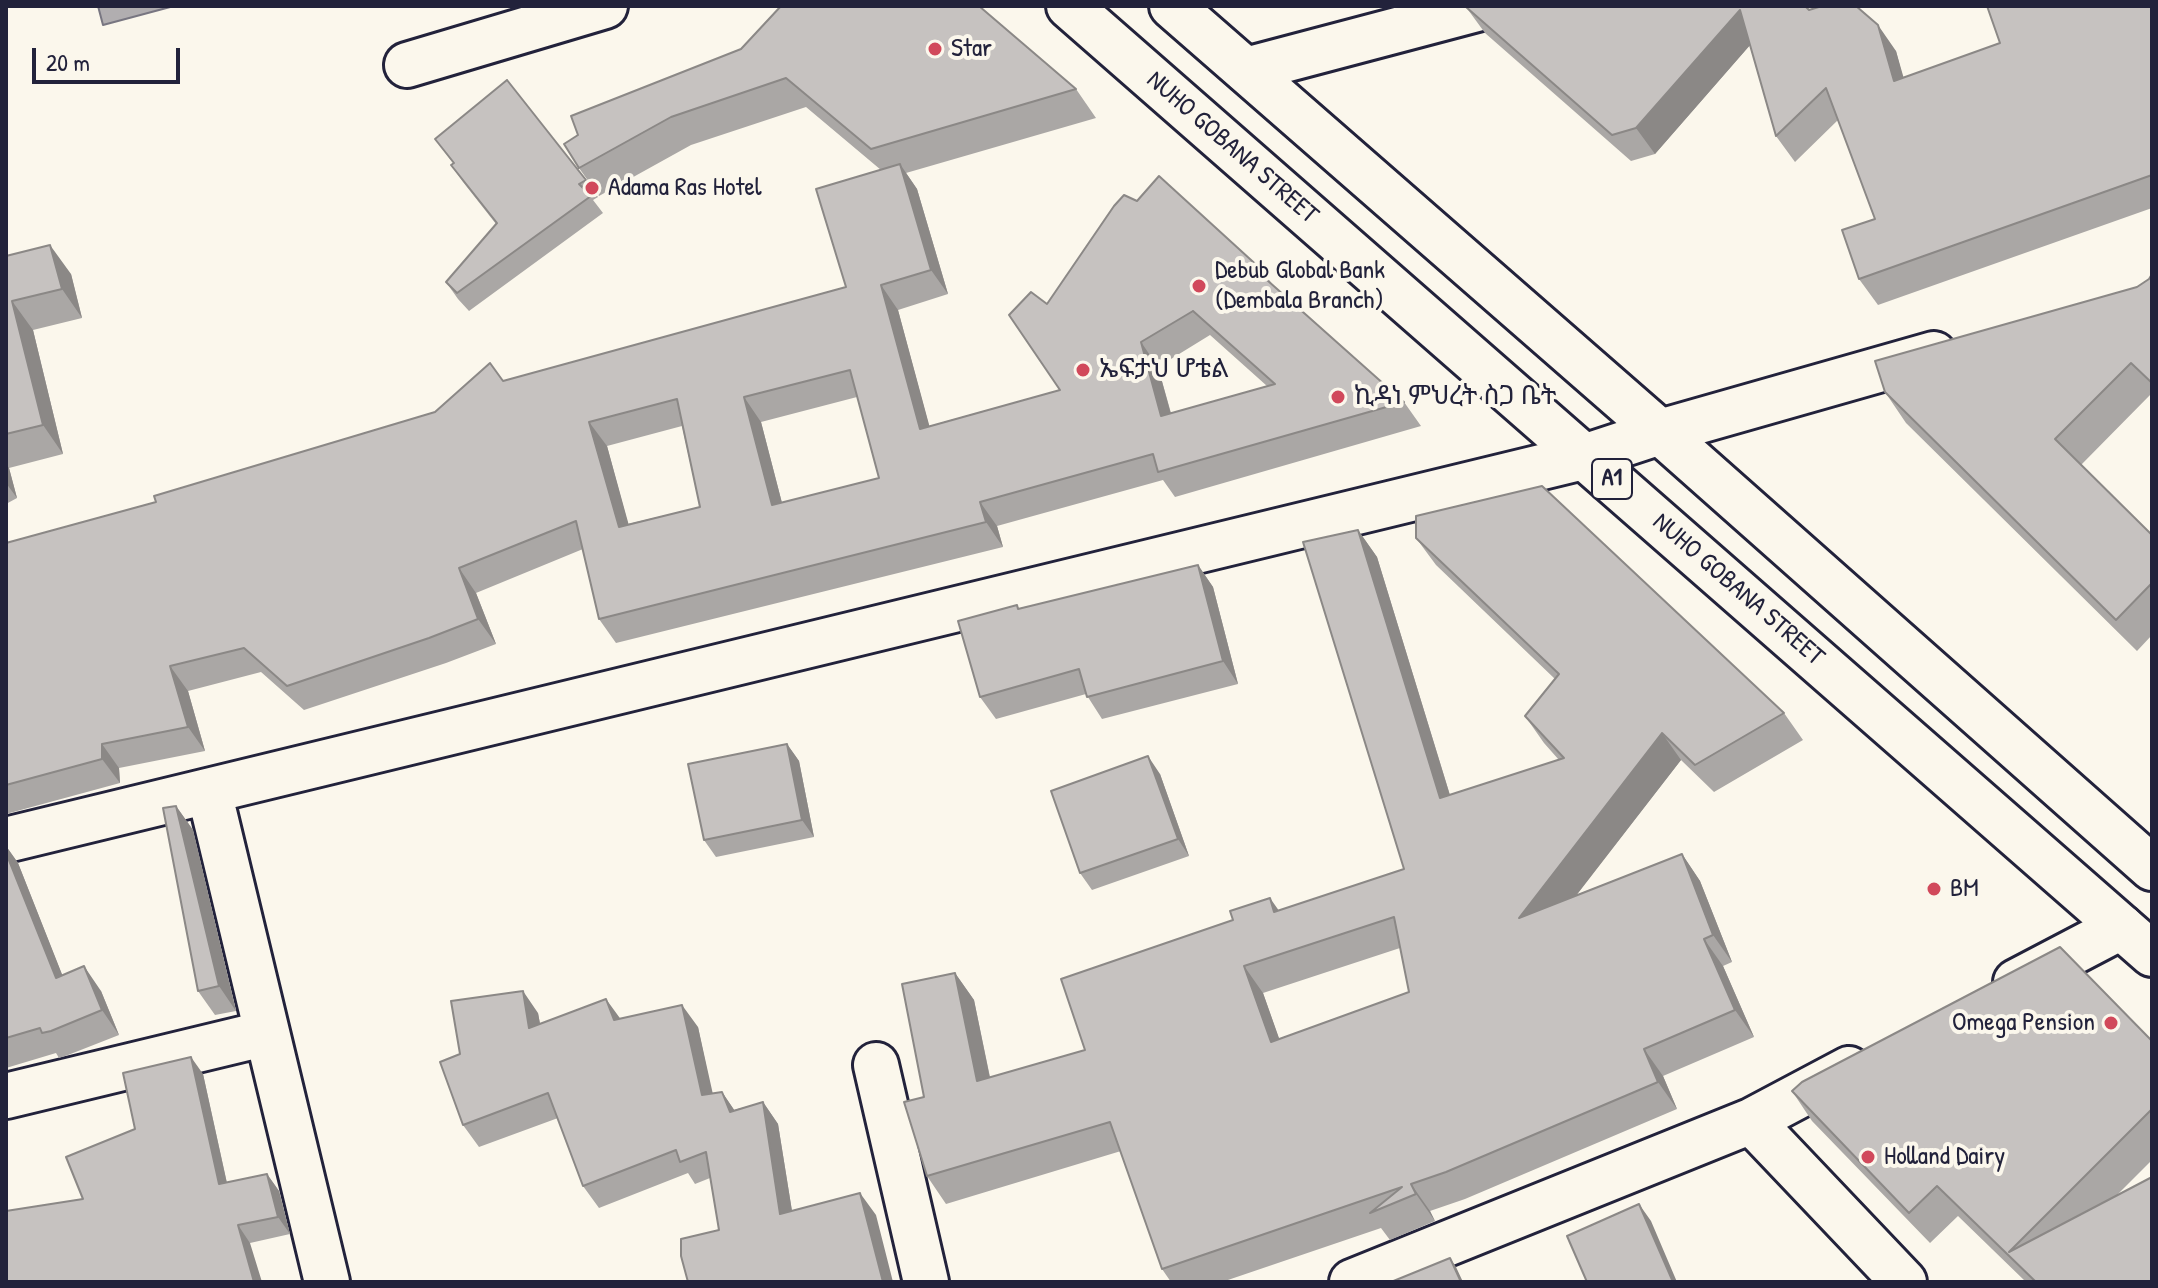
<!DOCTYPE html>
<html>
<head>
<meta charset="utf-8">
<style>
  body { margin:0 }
  #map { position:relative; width:2158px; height:1288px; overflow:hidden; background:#fbf7ec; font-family:"Patrick Hand",sans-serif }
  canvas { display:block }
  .frame { position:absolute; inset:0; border:8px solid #22223b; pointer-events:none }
  .scale { position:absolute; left:32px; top:48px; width:148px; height:36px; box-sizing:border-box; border:4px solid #22223b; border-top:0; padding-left:10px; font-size:24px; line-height:28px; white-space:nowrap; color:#22223b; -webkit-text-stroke:6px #fbf7ec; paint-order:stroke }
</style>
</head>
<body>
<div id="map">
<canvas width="2158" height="1288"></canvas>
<div class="frame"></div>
<div class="scale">20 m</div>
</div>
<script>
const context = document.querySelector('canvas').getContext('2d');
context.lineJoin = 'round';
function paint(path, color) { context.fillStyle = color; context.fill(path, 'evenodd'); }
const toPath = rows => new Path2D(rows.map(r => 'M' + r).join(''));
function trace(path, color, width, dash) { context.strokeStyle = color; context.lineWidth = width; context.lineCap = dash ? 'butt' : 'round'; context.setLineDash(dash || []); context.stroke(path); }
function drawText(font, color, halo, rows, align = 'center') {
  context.font = font + ' "Patrick Hand","Noto Sans Ethiopic",sans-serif'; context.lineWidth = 8; context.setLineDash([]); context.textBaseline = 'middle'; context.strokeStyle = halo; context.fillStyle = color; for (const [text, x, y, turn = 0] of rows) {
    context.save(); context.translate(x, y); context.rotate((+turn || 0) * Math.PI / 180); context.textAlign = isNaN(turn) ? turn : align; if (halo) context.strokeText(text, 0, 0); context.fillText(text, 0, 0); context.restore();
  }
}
const water = toPath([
  [98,6,174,6,103,25,98,6]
]);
const minor = toPath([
  [407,65,605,6],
  [1246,70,1488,6],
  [209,791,327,1282],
  [6,840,1587,456,1660,432,1934,354],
  [2016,982,2121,927],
  [876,1065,926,1282],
  [6,1096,267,1033],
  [1751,1121,1904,1282],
  [1352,1282,1751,1121,1849,1069]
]);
const major = toPath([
  [1069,6,2152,954],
  [1172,6,1660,432,2152,868]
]);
const wall = toPath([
  [2152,6,2152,208,1878,305,1859,279,1875,219,1838,120,1795,162,1776,136,1750,45,1655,154,1631,161,1485,33,1466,7,1809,10,1896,51,1903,78],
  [741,49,1076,89,1096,118,906,173,917,189,948,294,898,310,929,426,1060,390,1047,304,1262,270,1272,284,1404,402,1421,426,1175,497,1163,480,997,526,1003,547,616,643,599,619,583,549,476,593,496,644,446,663,304,710,261,672,188,691,205,751,119,768,120,783,6,814,6,543,156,502,435,412,503,381,846,287,881,170,806,107,691,145,599,196,579,168],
  [1210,335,1267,386,1171,413,1158,367],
  [857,397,879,478,782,503,761,422],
  [682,426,700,507,628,524,607,446],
  [435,139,586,180,598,197,593,200,603,213,469,311,458,299,446,282,496,224,463,182,451,165,453,163],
  [6,253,8,255,71,274,82,318,33,330,63,454,9,468,17,498,6,504],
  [2152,274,2152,393,2081,465,2152,535,2152,635,2137,651,1906,423,1885,392,2137,287,2149,279],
  [1358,530,1377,557,1450,795,1559,760,1544,743,1525,716,1555,679,1436,565,1416,538,1784,713,1803,740,1714,792,1681,760,1576,895,1682,854,1700,881,1732,962,1723,966,1754,1037,1663,1076,1677,1109,1465,1199,1430,1211,1435,1221,1390,1240,1381,1228,1222,1282,1171,1282,1162,1269,1121,1151,946,1204,927,1176,924,1097,955,973,974,1000,990,1077,1085,1050,1278,911,1404,869],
  [1400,948,1409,992,1279,1039,1263,993],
  [1198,565,1213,587,1238,684,1102,719,1086,694,996,719,980,697,1020,609],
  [787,744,799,761,814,837,716,857,704,840],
  [1160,774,1189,856,1092,890,1080,873],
  [176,806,193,830,236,1011,215,1015,198,991],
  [6,846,18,863,62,975,101,991,119,1035,68,1055,59,1058,56,1053,6,1068],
  [538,1013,540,1024,620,1019,698,1027,712,1094,722,1092,734,1110,763,1102,778,1124,792,1211,876,1215,719,1230,710,1178,695,1184,688,1173,599,1208,583,1186,558,1118,479,1147,463,1125,460,1054],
  [2152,1041,2152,1160,2116,1196,2152,1282,2026,1282,1958,1216,1930,1243,1812,1121,1792,1091],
  [203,1074,227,1183,267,1174,279,1191,290,1234,250,1243,83,1199,135,1129]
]);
const shadedWall = toPath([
  [1740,10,1758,36,1655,154,1636,128],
  [1878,25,1896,51,1912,107,1894,81],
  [900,164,917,189,948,294,931,270],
  [50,245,71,274,82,318,62,289],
  [881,285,898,310,937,454,920,429],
  [12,301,33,330,63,454,43,425],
  [1141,342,1158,367,1178,440,1161,416],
  [744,397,761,422,789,530,772,505],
  [589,422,607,446,636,551,619,527],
  [6,464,9,468,17,498,6,483],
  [980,502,997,526,1003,547,986,522],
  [1358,530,1377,557,1459,825,1440,798],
  [1198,565,1213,587,1238,684,1223,661],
  [459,568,476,593,496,644,478,619],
  [170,666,188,691,205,751,188,727],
  [1662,733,1681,760,1538,945,1519,918],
  [102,744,119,768,120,783,102,759],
  [787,744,799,761,814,837,802,820],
  [1148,756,1160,774,1189,856,1178,839],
  [176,806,193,830,236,1011,219,986],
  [6,846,18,863,73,1002,56,978,6,853],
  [1682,854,1700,881,1732,962,1713,935],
  [1270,898,1289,925,1274,912],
  [1704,939,1723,966,1754,1037,1735,1010],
  [84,966,101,991,119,1035,102,1010],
  [1244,966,1263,993,1290,1069,1271,1042],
  [955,973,974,1000,996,1108,977,1081],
  [523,991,538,1013,545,1050,529,1028],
  [606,999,622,1021,614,1020],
  [682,1005,698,1027,718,1117,702,1095],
  [1644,1049,1663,1076,1677,1109,1658,1082],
  [191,1057,203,1074,231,1202,219,1184],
  [722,1092,737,1114,730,1112],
  [763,1102,778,1124,796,1236,780,1214],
  [267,1174,279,1191,290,1234,278,1217],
  [1411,1184,1430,1211,1435,1221,1416,1194],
  [860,1193,876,1215,893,1282,883,1282],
  [1639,1204,1651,1221,1677,1282,1673,1282],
  [238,1225,250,1243,262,1282,254,1282],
  [1450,1258,1456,1267,1463,1282,1461,1282]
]);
const building = toPath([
  [781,6,979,6,1076,89,871,149,786,78,671,117,579,168,564,144,578,135,571,116,741,49,781,6],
  [1468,6,1805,6,1809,10,1822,6,1856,6,1878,25,1894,81,2000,43,1987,6,2152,6,2152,175,1859,279,1842,230,1875,219,1826,88,1776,136,1740,10,1636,128,1612,135,1466,7,1468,6],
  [507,80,586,180,579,184,591,196,457,293,446,282,497,223,451,165,454,163,435,139,507,80],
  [900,164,931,270,881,285,920,429,1060,390,1009,315,1031,292,1047,304,1114,206,1124,195,1137,201,1159,176,1262,270,1258,272,1404,402,1158,472,1153,454,980,502,986,522,599,619,576,521,459,568,478,619,429,638,287,686,244,648,170,666,188,727,102,744,102,759,6,785,6,543,156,502,154,496,435,412,490,363,503,381,846,287,816,189,900,164],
  [1193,311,1275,384,1161,416,1141,342,1193,311],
  [850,370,879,478,772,505,744,397,850,370],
  [677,399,700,507,619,527,589,422,677,399],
  [50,245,62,289,12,301,43,425,6,434,6,256,50,245],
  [2152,274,2152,383,2131,363,2055,439,2152,535,2152,583,2116,620,1885,392,1875,361,2137,287,2149,279,2152,274],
  [1542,486,1784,713,1695,765,1662,733,1519,918,1682,854,1713,935,1704,939,1735,1010,1644,1049,1658,1082,1446,1172,1411,1184,1416,1194,1370,1213,1402,1187,1162,1269,1110,1122,927,1176,904,1102,924,1097,902,984,955,973,977,1081,1085,1050,1061,979,1233,920,1230,911,1270,898,1274,912,1404,869,1303,542,1358,530,1440,798,1564,758,1525,716,1559,674,1416,538,1416,516,1542,486],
  [1394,917,1409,992,1271,1042,1244,966,1394,917],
  [1198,565,1223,661,1087,697,1079,669,980,697,958,621,1017,605,1018,609,1198,565],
  [787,744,802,820,704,840,688,764,787,744],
  [1148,756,1178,839,1080,873,1051,791,1148,756],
  [176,806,219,986,198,991,163,808,176,806],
  [6,853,56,978,84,966,102,1010,51,1031,42,1033,40,1028,6,1038,6,853],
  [2060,947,2152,1041,2152,1109,2009,1252,2152,1177,2152,1282,2036,1282,1937,1186,1909,1213,1792,1091,1802,1082,2060,947],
  [523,991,529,1028,606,999,614,1020,682,1005,702,1095,722,1092,730,1112,763,1102,780,1214,860,1193,883,1282,688,1282,681,1256,681,1239,719,1230,706,1152,680,1162,676,1150,583,1186,548,1093,463,1125,440,1062,460,1054,451,1001,523,991],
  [191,1057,219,1184,267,1174,278,1217,238,1225,254,1282,6,1282,6,1211,83,1199,66,1157,135,1129,123,1073,191,1057],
  [1639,1204,1673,1282,1587,1282,1567,1236,1639,1204],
  [1450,1258,1461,1282,1391,1282,1450,1258]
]);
const markers = [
  [935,49,8,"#d1495b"],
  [592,188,8,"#d1495b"],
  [1199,286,8,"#d1495b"],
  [1083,370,8,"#d1495b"],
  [1338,397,8,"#d1495b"],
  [1934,889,8,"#d1495b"],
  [2111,1023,8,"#d1495b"],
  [1868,1157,8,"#d1495b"]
];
const shields = [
  [1612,479,40]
];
const shieldNames = [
  ["A1",1612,479]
];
const poiNames = [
  ["Star",951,49],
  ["Adama Ras Hotel",608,188],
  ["Debub Global Bank",1215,271],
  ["(Dembala Branch)",1215,301],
  ["ኤፍታህ ሆቴል",1099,370],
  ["ኪዳነ ምህረት ስጋ ቤት",1354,397],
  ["BM",1950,889],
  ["Omega Pension",2095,1023,"right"],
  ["Holland Dairy",1884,1157]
];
const streetNames = [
  ["NUHO GOBANA STREET",1232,148,41],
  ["NUHO GOBANA STREET",1738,590,41]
];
paint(water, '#b1aeb0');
trace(water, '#787681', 2);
trace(minor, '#22223b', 50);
trace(major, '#22223b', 50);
trace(minor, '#fbf7ec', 44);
trace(major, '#fbf7ec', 44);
paint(wall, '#aaa7a5');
paint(shadedWall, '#8b8886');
paint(building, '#c6c2c0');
trace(building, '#8b8886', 2);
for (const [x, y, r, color] of markers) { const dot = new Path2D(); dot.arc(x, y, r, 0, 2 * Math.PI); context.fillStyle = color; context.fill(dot); trace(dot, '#fbf7ec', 3); }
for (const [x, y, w] of shields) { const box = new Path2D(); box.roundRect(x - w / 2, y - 20, w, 40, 6); context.fillStyle = '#fbf7ec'; context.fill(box); trace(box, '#22223b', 2); }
drawText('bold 24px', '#22223b', null, shieldNames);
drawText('26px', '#22223b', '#fbf7ec', poiNames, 'left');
drawText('26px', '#22223b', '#fbf7ec', streetNames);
</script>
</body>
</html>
